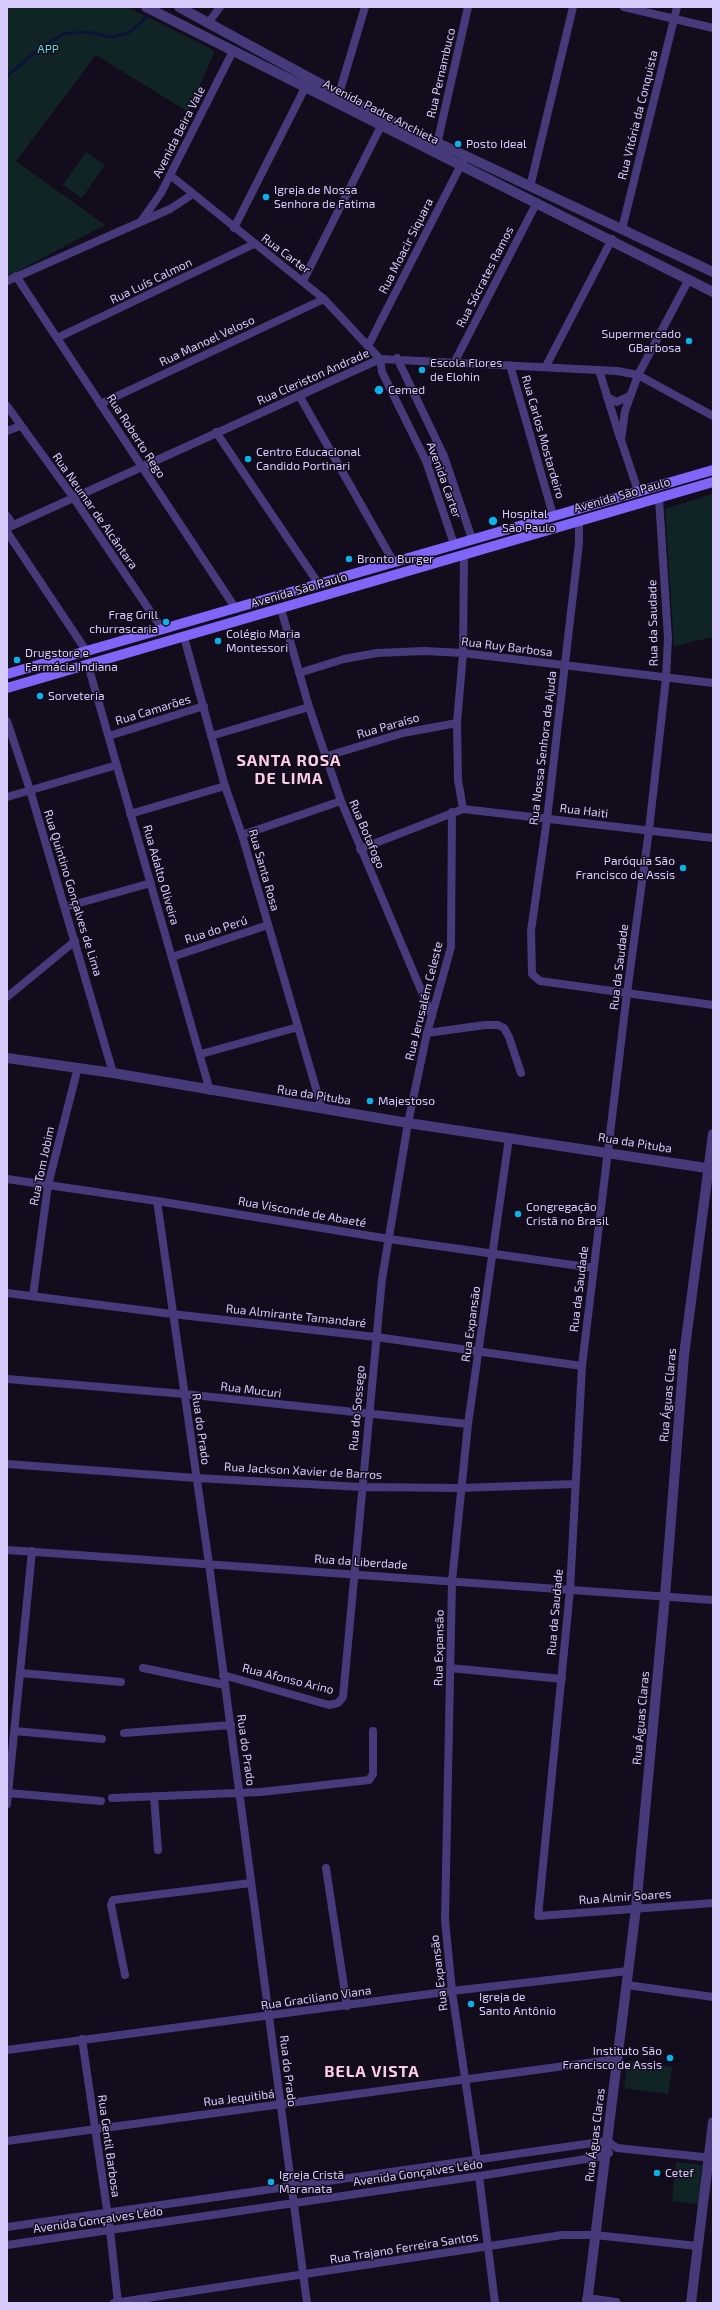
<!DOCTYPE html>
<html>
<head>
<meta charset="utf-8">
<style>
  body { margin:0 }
  #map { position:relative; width:720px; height:2310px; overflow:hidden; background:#120c1d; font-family:"Exo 2",sans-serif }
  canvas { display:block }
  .frame { position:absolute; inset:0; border:8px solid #d8cbfc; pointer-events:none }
</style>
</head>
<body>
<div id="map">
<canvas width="720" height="2310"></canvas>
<div class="frame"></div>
</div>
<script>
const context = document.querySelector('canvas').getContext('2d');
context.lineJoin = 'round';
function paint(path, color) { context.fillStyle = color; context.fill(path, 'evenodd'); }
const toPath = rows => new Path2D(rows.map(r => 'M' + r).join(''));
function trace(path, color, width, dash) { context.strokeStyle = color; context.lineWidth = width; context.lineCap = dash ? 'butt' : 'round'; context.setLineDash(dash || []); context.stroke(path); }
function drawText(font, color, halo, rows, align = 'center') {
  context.font = font + ' "Exo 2",sans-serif'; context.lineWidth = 3; context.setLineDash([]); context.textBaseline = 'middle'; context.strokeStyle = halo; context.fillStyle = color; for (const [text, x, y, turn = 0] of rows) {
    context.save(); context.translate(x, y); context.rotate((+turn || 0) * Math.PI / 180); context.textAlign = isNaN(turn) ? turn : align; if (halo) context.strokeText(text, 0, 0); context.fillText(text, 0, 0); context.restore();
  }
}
const green = toPath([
  [7,7,127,7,215,51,188,112,96,55,16,161,105,225,7,277],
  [86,152,105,165,82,198,63,185],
  [713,494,713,637,674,646,665,509],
  [628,2061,672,2067,668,2094,624,2088],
  [676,2162,702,2165,698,2204,672,2201]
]);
const stream = toPath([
  [7,76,40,48,63,34,88,32,110,37,128,33,141,23,148,14]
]);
const minor = toPath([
  [624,7,713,28],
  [209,22,220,7],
  [339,94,365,7],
  [437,144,468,7],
  [170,175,324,299,380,359],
  [530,187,573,7],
  [142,220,161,193,233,51],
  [234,228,308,82],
  [622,229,677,7],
  [16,276,236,609],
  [7,281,170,209,193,194],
  [303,281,381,126],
  [57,338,254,244],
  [368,346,465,157],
  [397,358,444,456,472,539],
  [380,359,382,372,426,461,454,544],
  [454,363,537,202],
  [510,365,553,515],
  [546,366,612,239],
  [599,370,620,438],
  [300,397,393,561],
  [607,397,617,402,631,395],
  [100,404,324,299],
  [7,406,73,497,163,630],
  [7,431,20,426],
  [216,432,318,583],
  [426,461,444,456],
  [638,491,621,440,625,411,638,375,689,279],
  [659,499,668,638,666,678,649,830,627,993,582,1366,570,1590,538,1916,713,1903],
  [7,516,13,525],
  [579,521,579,543,547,819,531,931,532,974,540,981,713,1005],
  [7,528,380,359,617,371,638,375,713,416],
  [7,532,87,652],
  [281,609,309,707,341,801,432,1016],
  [184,637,225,786,242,835,322,1109],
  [88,665,210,1091],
  [299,673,344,659,377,653,424,651,463,653,713,683],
  [7,721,30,790,113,1073],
  [109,736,204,706],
  [211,736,309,707],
  [327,756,403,733,457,723],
  [7,797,117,765],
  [463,809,458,780,457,723,463,653,464,555],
  [130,814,225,786],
  [242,835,341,801],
  [360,849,463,809,713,838],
  [65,907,151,883],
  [172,957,268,925],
  [7,997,75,941],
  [427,1033,485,1025,498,1025,504,1028,509,1037,521,1073],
  [201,1054,298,1027],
  [7,1179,157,1201,389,1239,594,1268],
  [157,1201,209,1564,307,2303],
  [7,1293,172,1314,376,1337,582,1366],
  [33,1296,48,1185,78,1067],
  [7,1379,184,1394,468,1424],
  [7,1464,196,1478,362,1487,460,1488,575,1484],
  [7,1550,713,1600],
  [143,1668,225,1685],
  [450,1668,562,1679],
  [21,1673,121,1682],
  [223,1675,329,1705,338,1703,343,1697,382,1279,408,1123,427,1033,451,947,452,812],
  [15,1731,102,1739],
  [124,1733,231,1725],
  [8,1793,101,1801],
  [154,1796,158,1850],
  [112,1798,261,1792,369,1780,373,1774,373,1731],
  [7,1804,32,1551],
  [326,1868,347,2006],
  [125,1975,111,1905,113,1900,251,1883],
  [627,1985,713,1997],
  [82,2039,110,2230,118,2303],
  [7,2050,452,1991,628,1971],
  [7,2141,617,2059],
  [477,2159,452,1991,445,1920,452,1581,468,1424,509,1138],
  [479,2176,495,2303],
  [7,2227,607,2141,617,2148,713,2158],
  [7,2245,479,2176,605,2156,609,2153],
  [114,2303,562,2235,595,2235,697,2246]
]);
const tertiary = toPath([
  [146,7,713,292],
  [179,7,372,112,713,272],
  [7,1058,113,1073,408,1123,713,1169],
  [587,2299,616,2303],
  [587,2303,636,1908,665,1596,684,1355,713,1134],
  [691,2303,713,2122]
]);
const secondary = toPath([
  [7,674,713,470],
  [7,688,713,482]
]);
const markers = [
  [458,144,4,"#0bb1e8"],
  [266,197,4,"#0bb1e8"],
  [689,341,4,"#0bb1e8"],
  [422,370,4,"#0bb1e8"],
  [379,390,5,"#0bb1e8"],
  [248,459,4,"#0bb1e8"],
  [493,521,5,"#0bb1e8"],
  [349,559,4,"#0bb1e8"],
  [166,622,4,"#0bb1e8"],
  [218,641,4,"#0bb1e8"],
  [17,660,4,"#0bb1e8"],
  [40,696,4,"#0bb1e8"],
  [683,868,4,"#0bb1e8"],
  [370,1101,4,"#0bb1e8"],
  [518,1214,4,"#0bb1e8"],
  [471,2004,4,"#0bb1e8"],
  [670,2058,4,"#0bb1e8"],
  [657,2173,4,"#0bb1e8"],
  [271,2182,4,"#0bb1e8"]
];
const parkNames = [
  ["APP",48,49]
];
const streetNames = [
  ["Rua Pernambuco",441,73,-77],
  ["Avenida Padre Anchieta",381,112,27],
  ["Rua Vitória da Conquista",638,115,-76],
  ["Avenida Beira Vale",179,132,-63],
  ["Rua Moacir Siquara",406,246,-63],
  ["Rua Carter",286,254,37],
  ["Rua Sócrates Ramos",485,277,-63],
  ["Rua Luís Calmon",151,281,-26],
  ["Rua Manoel Veloso",207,341,-25],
  ["Rua Cleriston Andrade",313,377,-24],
  ["Rua Roberto Rego",136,436,57],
  ["Rua Carlos Mostardeiro",543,437,74],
  ["Avenida Carter",444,480,70],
  ["Avenida São Paulo",622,495,-16],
  ["Rua Neumar de Alcântara",95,511,55],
  ["Avenida São Paulo",299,590,-16],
  ["Rua da Saudade",653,623,-91],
  ["Rua Ruy Barbosa",507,647,7],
  ["Rua Camarões",153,710,-17],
  ["Rua Paraíso",388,726,-16],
  ["Rua Nossa Senhora da Ajuda",543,748,-83],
  ["Rua Haiti",584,811,7],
  ["Rua Botafogo",367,834,67],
  ["Rua Santa Rosa",264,870,74],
  ["Rua Adalto Oliveira",161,875,74],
  ["Rua Quintino Gonçalves de Lima",73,893,73],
  ["Rua do Perú",216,930,-18],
  ["Rua da Saudade",619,967,-83],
  ["Rua Jerusalém Celeste",424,1001,-76],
  ["Rua da Pituba",314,1095,9],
  ["Rua da Pituba",635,1143,9],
  ["Rua Tom Jobim",42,1166,-78],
  ["Rua Visconde de Abaeté",302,1212,10],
  ["Rua da Saudade",579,1289,-83],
  ["Rua Almirante Tamandaré",296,1316,6],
  ["Rua Expansão",471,1324,-82],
  ["Rua Mucuri",251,1390,7],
  ["Rua Águas Claras",668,1395,-85],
  ["Rua do Sossego",357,1408,-85],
  ["Rua do Prado",201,1429,82],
  ["Rua Jackson Xavier de Barros",303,1471,3],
  ["Rua da Liberdade",361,1562,4],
  ["Rua da Saudade",555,1612,-85],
  ["Rua Expansão",439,1648,-89],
  ["Rua Afonso Arino",288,1679,14],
  ["Rua Águas Claras",641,1718,-85],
  ["Rua do Prado",246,1750,82],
  ["Rua Almir Soares",625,1897,-4],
  ["Rua Expansão",439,1973,-97],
  ["Rua Graciliano Viana",316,1998,-8],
  ["Rua do Prado",288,2071,83],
  ["Rua Jequitibá",239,2098,-7],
  ["Rua Águas Claras",595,2135,-83],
  ["Rua Gentil Barbosa",109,2146,82],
  ["Avenida Gonçalves Lêdo",418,2173,-8],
  ["Avenida Gonçalves Lêdo",98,2220,-8],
  ["Rua Trajano Ferreira Santos",404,2248,-9]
];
const poiNames = [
  ["Posto Ideal",466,144],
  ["Igreja de Nossa",274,190],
  ["Senhora de Fatima",274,204],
  ["Supermercado",681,334,"right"],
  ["GBarbosa",681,348,"right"],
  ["Escola Flores",430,363],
  ["de Elohin",430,377],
  ["Cemed",388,390],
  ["Centro Educacional",256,452],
  ["Candido Portinari",256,466],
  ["Hospital",502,514],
  ["São Paulo",502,528],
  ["Bronto Burger",357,559],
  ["Frag Grill",158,615,"right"],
  ["churrascaria",158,629,"right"],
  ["Colégio Maria",226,634],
  ["Montessori",226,648],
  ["Drugstore e",25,653],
  ["Farmácia Indiana",25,667],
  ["Sorveteria",48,696],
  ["Paróquia São",675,861,"right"],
  ["Francisco de Assis",675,875,"right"],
  ["Majestoso",378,1101],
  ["Congregação",526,1207],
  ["Cristã no Brasil",526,1221],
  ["Igreja de",479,1997],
  ["Santo Antônio",479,2011],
  ["Instituto São",662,2051,"right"],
  ["Francisco de Assis",662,2065,"right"],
  ["Cetef",665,2173],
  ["Igreja Cristã",279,2175],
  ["Maranata",279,2189]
];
const districtNames = [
  ["SANTA ROSA",289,761],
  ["DE LIMA",289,779],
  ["BELA VISTA",372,2072]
];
paint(green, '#102426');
trace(stream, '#0b1437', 3);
trace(minor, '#463a7a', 8);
trace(tertiary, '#463a7a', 10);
trace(secondary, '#8066f8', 10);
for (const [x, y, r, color] of markers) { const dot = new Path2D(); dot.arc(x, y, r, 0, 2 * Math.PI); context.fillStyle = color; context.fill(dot); trace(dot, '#120c1d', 1.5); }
drawText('12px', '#5bd8cb', '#120c1d', parkNames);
drawText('12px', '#d8cbfc', '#120c1d', streetNames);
drawText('12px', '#d8cbfc', '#120c1d', poiNames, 'left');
context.letterSpacing = '1px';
drawText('bold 16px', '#fdcde4', '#120c1d', districtNames);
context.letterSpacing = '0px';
</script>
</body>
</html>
